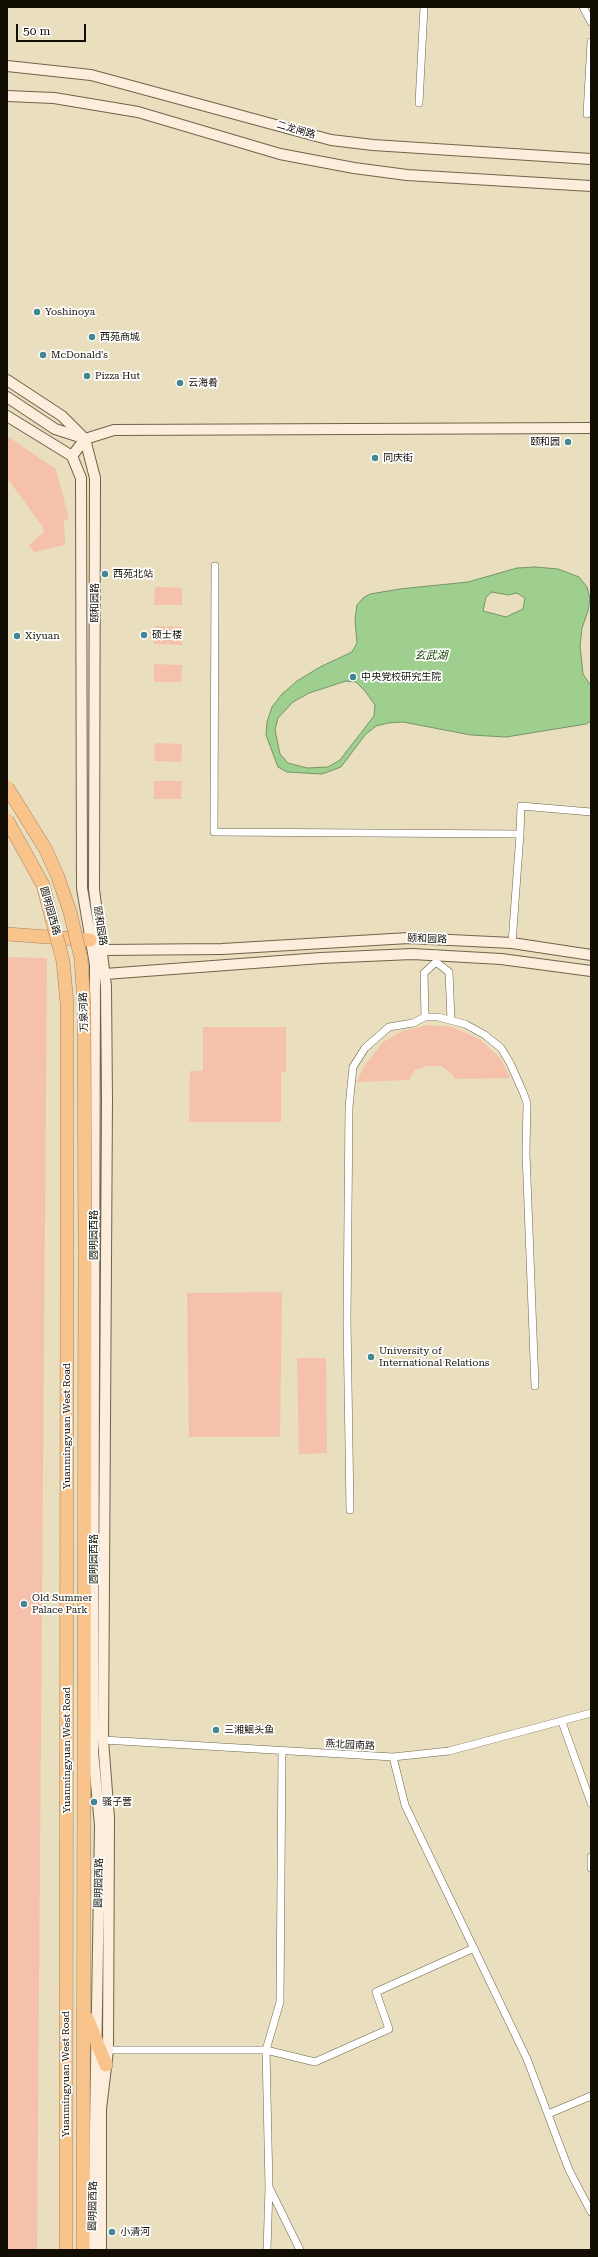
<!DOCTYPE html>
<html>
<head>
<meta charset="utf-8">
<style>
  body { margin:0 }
  #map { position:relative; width:598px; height:2257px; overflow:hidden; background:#e9debe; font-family:"Roboto Serif",serif }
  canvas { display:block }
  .frame { position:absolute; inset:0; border:8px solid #120e04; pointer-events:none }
  .scale { position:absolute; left:16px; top:24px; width:70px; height:18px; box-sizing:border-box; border:2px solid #120e04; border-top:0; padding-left:5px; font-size:12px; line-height:14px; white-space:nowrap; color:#120e04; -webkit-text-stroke:3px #fff; paint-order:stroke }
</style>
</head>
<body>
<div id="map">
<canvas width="598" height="2257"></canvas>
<div class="frame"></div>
<div class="scale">50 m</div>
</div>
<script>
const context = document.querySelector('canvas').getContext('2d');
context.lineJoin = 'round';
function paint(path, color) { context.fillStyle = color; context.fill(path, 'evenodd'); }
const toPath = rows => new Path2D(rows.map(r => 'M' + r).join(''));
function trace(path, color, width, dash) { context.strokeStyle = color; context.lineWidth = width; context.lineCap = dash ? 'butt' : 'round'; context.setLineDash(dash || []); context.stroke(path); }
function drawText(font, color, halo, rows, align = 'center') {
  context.font = font + ' "Roboto Serif","Noto Sans SC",serif'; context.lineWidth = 3.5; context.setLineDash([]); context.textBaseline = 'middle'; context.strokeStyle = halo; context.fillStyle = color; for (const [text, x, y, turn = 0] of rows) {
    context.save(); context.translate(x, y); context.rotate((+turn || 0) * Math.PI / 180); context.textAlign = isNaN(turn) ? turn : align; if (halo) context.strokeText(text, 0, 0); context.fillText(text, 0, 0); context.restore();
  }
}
const green = toPath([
  [7,436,56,469,69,519,64,520,65,545,34,552,29,545,44,532,43,527,7,478],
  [155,587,182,588,182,605,154,605],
  [155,626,182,627,182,645,154,644],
  [154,664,182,665,181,682,154,682],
  [155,743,182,744,181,762,154,761],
  [154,781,182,781,181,799,154,799],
  [7,957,47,958,37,2250,7,2250],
  [428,1025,453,1027,481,1040,500,1058,510,1078,455,1079,451,1073,441,1066,428,1066,415,1070,409,1080,357,1082,363,1068,383,1042,403,1031],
  [203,1027,286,1027,286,1072,281,1072,281,1122,189,1122,190,1071,203,1071],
  [282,1292,280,1437,189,1437,187,1293],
  [297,1358,326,1358,327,1453,299,1454]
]);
const water = toPath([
  [535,567,558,569,579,577,587,587,590,599,588,611,582,628,580,646,583,674,591,686,591,721,586,724,506,737,471,735,403,722,388,723,376,726,365,735,341,767,322,774,287,772,278,767,266,735,267,722,272,707,282,694,297,681,320,667,352,652,357,643,355,620,357,605,363,598,370,594,400,589,468,582,517,568,535,567],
  [492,592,508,595,517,593,525,598,523,609,506,617,483,611,486,597,492,592],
  [346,681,356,682,365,691,375,705,374,716,340,760,328,767,307,768,288,763,280,754,275,730,278,718,293,702,309,693,346,681]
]);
const street = toPath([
  [583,7,591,22],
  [419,103,424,7],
  [587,114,591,42],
  [215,566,214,832,520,834,512,943],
  [520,834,521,806,591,812],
  [436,962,449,972,451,1020],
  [425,1017,424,973,436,962,436,954],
  [350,1510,347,1320,349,1107,353,1067,365,1048,389,1027,413,1023,425,1017,438,1017,465,1024,485,1035,501,1048,510,1063,523,1092,527,1103,526,1153,535,1386],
  [562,1722,591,1803],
  [103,1740,393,1757,449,1751,591,1713],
  [393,1757,405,1805,527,2059,569,2170,591,2212],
  [591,1857,591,1868],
  [103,2050,266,2050,315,2062,389,2029,376,1992,474,1948],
  [548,2114,591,2096],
  [270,2189,300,2250],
  [267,2250,269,2187,266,2050,280,2002,282,1752]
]);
const secondary = toPath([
  [7,66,91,75,331,140,373,145,591,159],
  [7,96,54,98,138,112,280,154,354,168,407,175,591,186],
  [7,380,62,416,85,439,95,478,94,889,106,986,107,1100,103,1740,109,1818,108,2050,101,2109,101,2250],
  [7,397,55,429,83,438],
  [7,416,72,456,81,478,82,888,95,965,93,1752,100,1825,93,2250],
  [85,439,114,430,591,428],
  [72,456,85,439],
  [102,950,222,949,409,938,512,943,591,955],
  [105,974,321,958,412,954,501,959,591,971]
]);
const highway = toPath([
  [7,934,90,940],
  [87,2018,106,2065],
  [66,2250,67,1251],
  [83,2250,85,1253]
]);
const highwayBridge = toPath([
  [7,787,46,850,58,877,70,912,81,958,84,1005,85,1253],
  [7,820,43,885,63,961,67,1004,67,1251]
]);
const markers = [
  [37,312,4,"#428793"],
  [92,337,4,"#428793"],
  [43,355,4,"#428793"],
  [87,376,4,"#428793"],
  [180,383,4,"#428793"],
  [568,442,4,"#428793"],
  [375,458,4,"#428793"],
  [105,574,4,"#428793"],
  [144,635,4,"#428793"],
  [17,636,4,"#428793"],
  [353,677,4,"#428793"],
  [371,1357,4,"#428793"],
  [24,1604,4,"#428793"],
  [216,1730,4,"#428793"],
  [94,1802,4,"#428793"],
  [112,2232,4,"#428793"]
];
const streetNames = [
  ["二龙闸路",296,130,16],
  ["颐和园路",95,603,-90],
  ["圆明园西路",50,911,74],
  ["颐和园路",100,926,81],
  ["颐和园路",427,939,2],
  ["万泉河路",84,1012,-92],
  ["圆明园西路",94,1235,-90],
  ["Yuanmingyuan West Road",67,1426,-90],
  ["圆明园西路",94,1559,-90],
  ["燕北园南路",350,1745,3],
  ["Yuanmingyuan West Road",67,1750,-90],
  ["圆明园西路",99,1883,-89],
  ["Yuanmingyuan West Road",66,2074,-90],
  ["圆明园西路",93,2206,-89]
];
const poiNames = [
  ["Yoshinoya",45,312],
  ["西苑商城",100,337],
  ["McDonald's",51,355],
  ["Pizza Hut",95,376],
  ["云海肴",188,383],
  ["颐和园",560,442,"right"],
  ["同庆街",383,458],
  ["西苑北站",113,574],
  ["硕士楼",152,635],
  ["Xiyuan",25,636],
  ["中央党校研究生院",361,677],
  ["University of",379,1351],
  ["International Relations",379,1363],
  ["Old Summer",32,1598],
  ["Palace Park",32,1610],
  ["三湘鮰头鱼",224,1730],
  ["骚子营",102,1802],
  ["小清河",120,2232]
];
const waterNames = [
  ["玄武湖",431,656]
];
paint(green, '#f5c1ab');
paint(water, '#9ecf8f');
trace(water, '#749565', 1);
trace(street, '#6e6548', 8);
trace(secondary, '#6e6548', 12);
trace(highway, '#a8845c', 14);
trace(street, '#fff', 7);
trace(secondary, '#fdeddc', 10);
trace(highway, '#f9c48c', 13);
trace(highwayBridge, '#a8845c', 14, []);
trace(highwayBridge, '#f9c48c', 13);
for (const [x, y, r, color] of markers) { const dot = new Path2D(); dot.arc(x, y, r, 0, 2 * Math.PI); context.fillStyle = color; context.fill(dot); trace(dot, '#fff', 1.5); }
drawText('10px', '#120e04', '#fff', streetNames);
drawText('10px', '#120e04', '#fff', poiNames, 'left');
drawText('italic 11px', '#154301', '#fff', waterNames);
</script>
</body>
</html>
